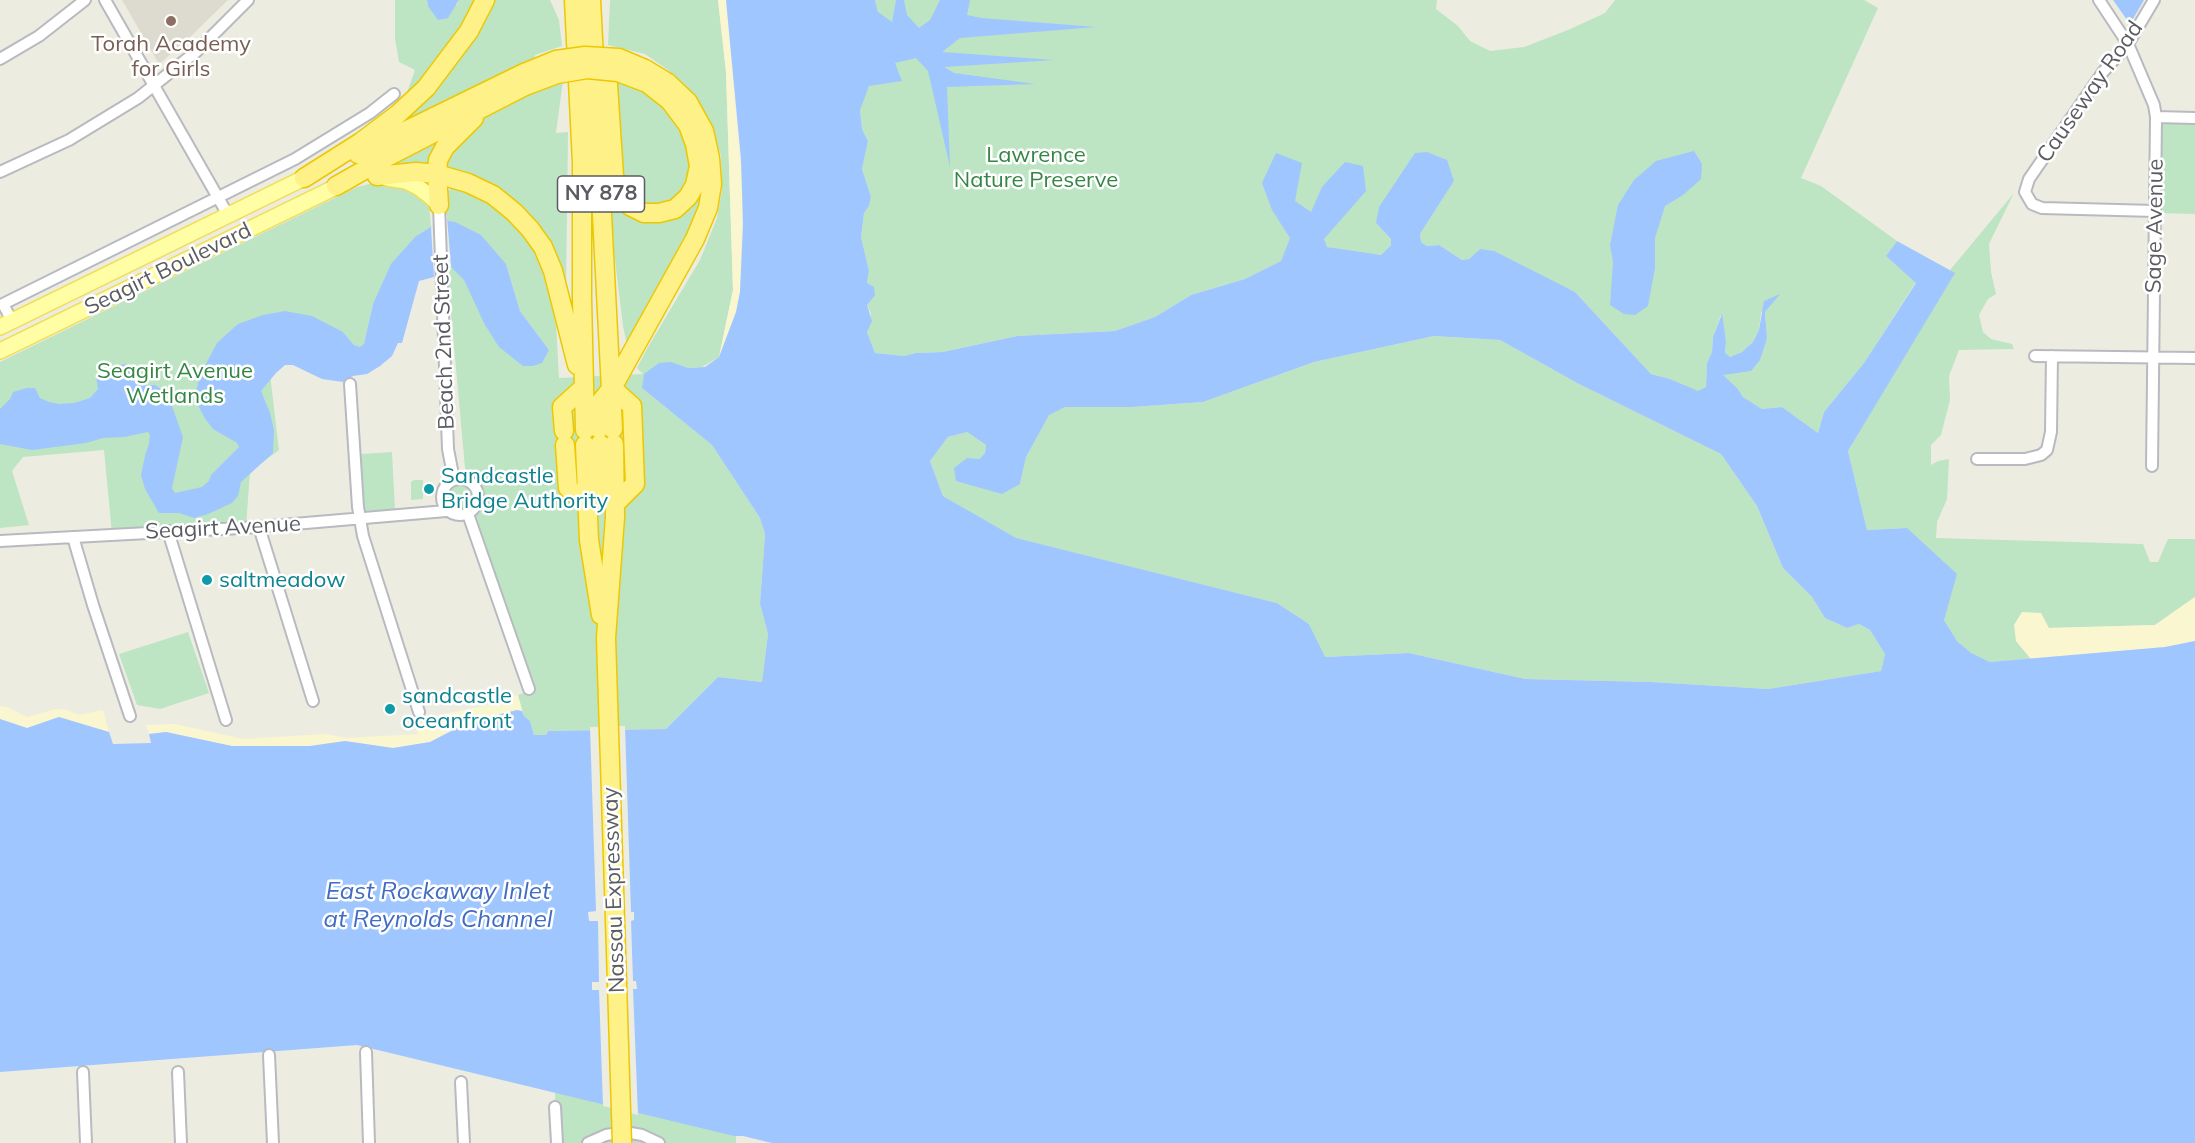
<!DOCTYPE html>
<html>
<head>
<meta charset="utf-8">
<style>
  body { margin:0 }
  canvas { display:block; background:#edece1 }
</style>
</head>
<body>
<canvas width="2195" height="1143"></canvas>
<script>
const context = document.querySelector('canvas').getContext('2d');
context.lineJoin = 'round';
function paint(path, color) { context.fillStyle = color; context.fill(path, 'evenodd'); }
const toPath = rows => new Path2D(rows.map(r => 'M' + r).join(''));
function trace(path, color, width, dash) { context.strokeStyle = color; context.lineWidth = width; context.lineCap = dash ? 'butt' : 'round'; context.setLineDash(dash || []); context.stroke(path); }
function drawText(font, color, halo, rows, align = 'center') {
  context.font = font + ' Mulish,sans-serif'; context.lineWidth = 5; context.setLineDash([]); context.textBaseline = 'middle'; context.strokeStyle = halo; context.fillStyle = color; for (const [text, x, y, turn = 0] of rows) {
    context.save(); context.translate(x, y); context.rotate((+turn || 0) * Math.PI / 180); context.textAlign = isNaN(turn) ? turn : align; if (halo) context.strokeText(text, 0, 0); context.fillText(text, 0, 0); context.restore();
  }
}
const education = toPath([
  [122,0,228,0,185,42,159,64]
]);
const green = toPath([
  [395,0,427,0,428,6,457,5,459,0,478,0,453,44,405,98,415,70,399,62,395,39],
  [491,0,550,0,559,20,562,46,535,55,535,60,388,130,451,70,473,37],
  [610,0,718,0,726,72,733,290,719,357,702,367,688,368,642,388,712,445,760,518,765,534,760,604,768,634,762,682,718,677,666,729,548,731,546,735,534,735,530,721,524,716,518,695,527,692,473,511,462,515,450,513,445,509,441,498,442,492,448,482,454,480,466,479,447,269,451,266,464,280,473,298,549,350,520,311,506,264,448,221,447,215,444,215,444,201,445,193,451,189,458,188,469,192,501,212,522,232,540,259,546,274,543,275,545,281,549,280,555,306,559,378,643,374,637,368,648,347,700,260,717,218,722,191,721,156,713,130,696,97,668,70,645,54,608,45],
  [875,0,1437,0,1436,9,1458,26,1470,41,1490,51,1524,47,1568,30,1605,13,1615,0,1864,0,1878,8,1801,178,1821,186,1897,241,1886,256,1916,282,1864,363,1824,412,1818,433,1782,407,1762,409,1743,397,1738,389,1722,375,1767,338,1765,312,1778,295,1761,313,1759,330,1753,342,1742,352,1730,357,1725,354,1726,341,1721,315,1713,337,1712,352,1707,363,1706,387,1698,392,1670,379,1651,374,1575,292,1480,249,1469,259,1462,260,1439,245,1427,246,1421,242,1420,234,1454,181,1376,223,1391,239,1391,245,1381,255,1352,252,1290,239,1281,261,1245,279,1191,295,1155,317,1115,331,1017,336,943,352,916,353,904,356,875,353,867,332,871,314,867,305,867,283,869,271,861,237,864,213,869,206,871,197,862,169,868,141,862,129,860,110,878,12],
  [612,79,645,91,676,118,689,142,694,171,675,205,639,206,617,174],
  [563,80,556,133,568,132,566,290,530,225,445,172,441,164,480,119,547,84],
  [2158,118,2195,119,2195,214,2156,213],
  [456,130,433,169,389,166],
  [608,176,645,222,664,221,681,215,700,197,707,198,629,354,623,326,609,211],
  [392,182,421,193,429,206,431,227,416,236,373,304,364,345,360,347,354,345,343,332,263,315,279,450,250,472,246,527,112,534,104,450,23,457,12,471,29,525,0,528,0,362,357,187,373,183],
  [2014,193,1989,244,1991,272,1996,294,1988,299,1979,315,1983,332,1991,339,2012,344,2014,349,1959,350,1949,376,1950,400,1941,435,1931,445,1931,465,1938,461,1949,459,1947,499,1937,522,1936,538,2143,544,2150,562,2158,562,2168,539,2195,539,2195,597,2155,625,2048,628,2016,641,2031,659,1990,662,1970,653,1957,641,1944,620,1907,528,1867,530,1848,451,1954,273,1950,270],
  [1434,336,1500,340,1579,384,1721,454,1757,506,1783,568,1812,597,1825,618,1847,628,1859,624,1870,630,1885,654,1881,671,1768,689,1651,682,1525,679,1409,653,1324,657,1309,624,1277,603,1015,538,943,496,930,461,948,437,967,432,986,445,985,453,956,481,974,485,1020,484,1026,457,1049,414,1065,407,1132,407,1203,402,1314,362],
  [392,452,395,509,365,511,361,454],
  [414,480,423,480,423,499,411,500,411,482],
  [188,632,209,693,160,709,137,705,119,654],
  [555,1092,736,1136,736,1143,557,1143]
]);
const sand = toPath([
  [718,0,726,0,743,192,740,292,736,312,719,357,733,290,726,72],
  [2195,597,2195,641,2165,647,2031,659,2016,641,2014,625,2022,612,2041,613,2049,628,2155,625],
  [518,695,522,711,479,719,458,726,430,742,393,748,345,741,310,746,232,746,166,732,149,734,146,725,175,724,243,739,325,734,347,738,418,734,415,724,430,720,430,717,483,706],
  [0,706,7,707,27,717,56,709,67,710,79,715,103,710,109,732,59,717,27,728,0,719]
]);
const water = toPath([
  [427,0,459,0,448,18,438,20,428,6],
  [726,0,875,0,878,12,892,22,896,0,904,0,907,15,919,28,930,20,940,0,970,0,967,15,981,18,1096,27,960,38,942,52,1054,60,944,67,954,73,1035,84,947,87,950,167,928,71,916,58,895,63,902,81,869,86,860,110,862,129,868,141,862,169,871,197,869,206,864,213,861,237,869,271,867,283,874,287,875,295,867,305,872,321,867,332,875,353,904,356,916,353,943,352,1017,336,1115,331,1155,317,1191,295,1245,279,1281,261,1290,238,1272,210,1262,183,1276,153,1302,163,1295,201,1311,212,1322,187,1345,162,1363,166,1366,191,1324,239,1327,247,1381,255,1391,245,1391,239,1376,223,1379,207,1415,153,1427,152,1447,160,1454,181,1420,234,1421,242,1427,246,1439,245,1462,260,1469,259,1480,249,1494,251,1575,292,1651,374,1670,379,1698,391,1706,387,1707,363,1712,352,1713,337,1722,314,1726,341,1725,353,1730,357,1742,352,1753,342,1759,330,1764,301,1780,294,1765,312,1767,338,1760,360,1751,371,1723,375,1738,389,1743,397,1762,409,1782,407,1818,433,1824,412,1864,363,1916,283,1886,256,1897,241,1955,273,1848,451,1867,530,1907,528,1957,574,1944,620,1957,641,1971,653,1990,662,2165,647,2195,641,2195,1143,772,1143,743,1136,734,1136,357,1045,0,1072,0,719,27,728,59,717,109,732,113,744,151,743,149,734,166,732,232,746,310,746,345,741,393,748,430,742,469,722,517,710,522,711,524,716,530,721,534,735,546,735,548,731,666,729,718,677,762,682,768,634,760,604,765,534,760,518,712,445,642,388,644,374,659,363,671,362,688,368,705,367,719,357,736,312,740,292,743,225,741,159],
  [1434,336,1500,340,1579,384,1721,454,1757,506,1783,568,1812,597,1825,618,1847,628,1859,624,1870,630,1885,654,1881,671,1768,689,1651,682,1525,679,1409,653,1325,657,1309,624,1277,603,1016,538,943,496,930,461,948,437,967,432,986,445,985,453,979,459,967,458,954,468,956,481,1002,494,1020,484,1026,457,1049,415,1065,407,1132,407,1203,402,1314,362],
  [2113,0,2144,0,2130,24],
  [1694,151,1702,164,1701,179,1683,195,1665,206,1655,238,1655,268,1648,306,1635,315,1624,314,1610,305,1613,262,1610,245,1618,205,1634,180,1656,161],
  [447,217,448,221,455,222,481,235,506,264,520,311,549,350,542,363,533,366,523,366,499,347,485,325,464,280,451,267,434,277,419,281,402,343,398,343,392,356,380,366,367,374,353,376,343,382,322,379,293,365,285,365,276,373,261,391,270,413,274,430,273,453,241,482,238,496,232,503,208,514,194,518,179,513,159,513,145,489,141,475,145,456,149,443,150,435,148,432,124,437,103,438,86,443,32,450,0,444,0,409,10,399,13,392,27,388,35,388,40,398,49,402,59,404,74,403,90,398,98,389,96,376,118,365,126,364,132,379,138,385,155,385,164,391,172,406,183,437,172,488,175,493,202,487,209,481,211,475,239,447,237,443,213,429,204,417,198,405,196,392,200,375,217,343,238,324,263,315,285,311,312,316,343,332,354,345,360,347,364,344,373,304,391,264,416,236]
]);
const pier = toPath([
  [447,217,451,266,434,277,431,227],
  [625,726,631,912,634,912,634,920,631,921,633,981,636,981,637,989,633,989,638,1115,603,1106,599,990,592,990,592,982,599,982,598,921,589,921,588,912,596,911,590,727]
]);
const street = toPath([
  [105,0,228,215],
  [2099,0,2128,44,2154,105,2156,117,2152,466],
  [2154,0,2128,44,2103,72,2029,179,2025,192,2032,204,2042,208,2155,211],
  [0,59,39,36,85,0],
  [2156,117,2195,118],
  [0,172,69,140,138,98,197,51,248,0],
  [439,205,448,449,454,480],
  [12,321,3,304,295,159,370,113,394,94],
  [2035,356,2195,358],
  [350,384,358,507,363,536,419,712],
  [1977,459,2025,459,2041,455,2047,450,2051,432,2052,356],
  '442 497a18 18 0 1 1 36 0a18 18 0 1 1-36 0Z',
  [468,514,529,689],
  [259,527,313,701],
  [168,531,226,720],
  [73,537,93,605,130,716],
  [0,541,259,527,446,511],
  [366,1052,369,1143],
  [269,1055,273,1143],
  [83,1072,86,1143],
  [178,1072,181,1143],
  [461,1082,464,1143],
  [555,1107,557,1143],
  [588,1143,606,1135,625,1132,642,1135,659,1143]
]);
const primary = toPath([
  [387,178,406,181,418,187,430,196,439,205],
  [0,327,304,178],
  [0,351,346,182]
]);
const highway = toPath([
  [574,0,582,163,582,298,585,430],
  [591,0,613,429],
  [607,70,614,176,620,193,630,206,644,213,659,213,675,209,688,197,695,185,699,166,695,144,688,125,670,101,647,83],
  [358,154,524,73],
  [377,176,416,172,437,174,468,183,493,195,514,212,530,229,543,247,553,271,577,365],
  [304,178,361,142,398,114,426,88,469,31,485,0],
  [336,186,389,156,525,86],
  [439,205,437,174,438,160,445,147,474,118],
  [612,388,695,239,708,208,712,184,710,158,704,131,688,102,668,83,645,69],
  [612,388,632,406,635,484,615,504],
  [599,429,598,405,612,388],
  [564,431,562,407,583,388],
  [600,444,601,485,615,504],
  [614,444,615,517,606,638,617,983],
  [565,445,568,488,588,505],
  [585,445,589,540,601,615]
]);
const highwayBridge = toPath([
  [524,73,556,60,585,56,619,58,645,69],
  [525,86,557,74,587,69,618,72,647,83],
  [617,983,622,1143]
]);
const markers = [
  [171,21,6,"#8d6e63"],
  [429,489,6,"#0f9aa8"],
  [207,580,6,"#0f9aa8"],
  [390,709,6,"#0f9aa8"]
];
const shields = [
  [601,194,87]
];
const shieldNames = [
  ["NY 878",601,194]
];
const educationNames = [
  ["Torah Academy",171,44],
  ["for Girls",171,69]
];
const streetNames = [
  ["Causeway Road",2090,92,-55],
  ["Sage Avenue",2155,226,-89],
  ["Seagirt Boulevard",168,269,-26],
  ["Beach 2nd Street",444,342,-92],
  ["Seagirt Avenue",223,528,-3],
  ["Nassau Expressway",614,890,-92]
];
const parkNames = [
  ["Lawrence",1036,155],
  ["Nature Preserve",1036,180],
  ["Seagirt Avenue",175,371],
  ["Wetlands",175,396]
];
const cultureNames = [
  ["Sandcastle",441,476],
  ["Bridge Authority",441,501],
  ["saltmeadow",219,580],
  ["sandcastle",402,696],
  ["oceanfront",402,721]
];
const waterNames = [
  ["East Rockaway Inlet",438,892],
  ["at Reynolds Channel",438,920]
];
paint(education, '#dddbcf');
paint(green, '#bde5c3');
paint(sand, '#faf6cf');
paint(water, '#9fc6ff');
paint(pier, '#edece1');
trace(street, '#b9bac0', 14);
trace(primary, '#f1dd56', 18);
trace(highway, '#edc801', 21);
trace(street, '#fff', 10);
trace(primary, '#fffea4', 15);
trace(highway, '#fdf188', 18);
trace(highwayBridge, '#edc801', 21, []);
trace(highwayBridge, '#fdf188', 18);
for (const [x, y, r, color] of markers) { const dot = new Path2D(); dot.arc(x, y, r, 0, 2 * Math.PI); context.fillStyle = color; context.fill(dot); trace(dot, '#fff', 2); }
for (const [x, y, w] of shields) { const box = new Path2D(); box.roundRect(x - w / 2, y - 18, w, 36, 4.5); context.fillStyle = '#fff'; context.fill(box); trace(box, '#5a5c62', 1.5); }
drawText('bold 21px', '#5a5c62', null, shieldNames);
drawText('22px', '#785e54', '#fff', educationNames);
drawText('22px', '#5a5c62', '#fff', streetNames);
drawText('22px', '#358645', '#fff', parkNames);
drawText('22px', '#0d838f', '#fff', cultureNames, 'left');
drawText('italic 24px', '#426cc2', '#fff', waterNames);
</script>
</body>
</html>
